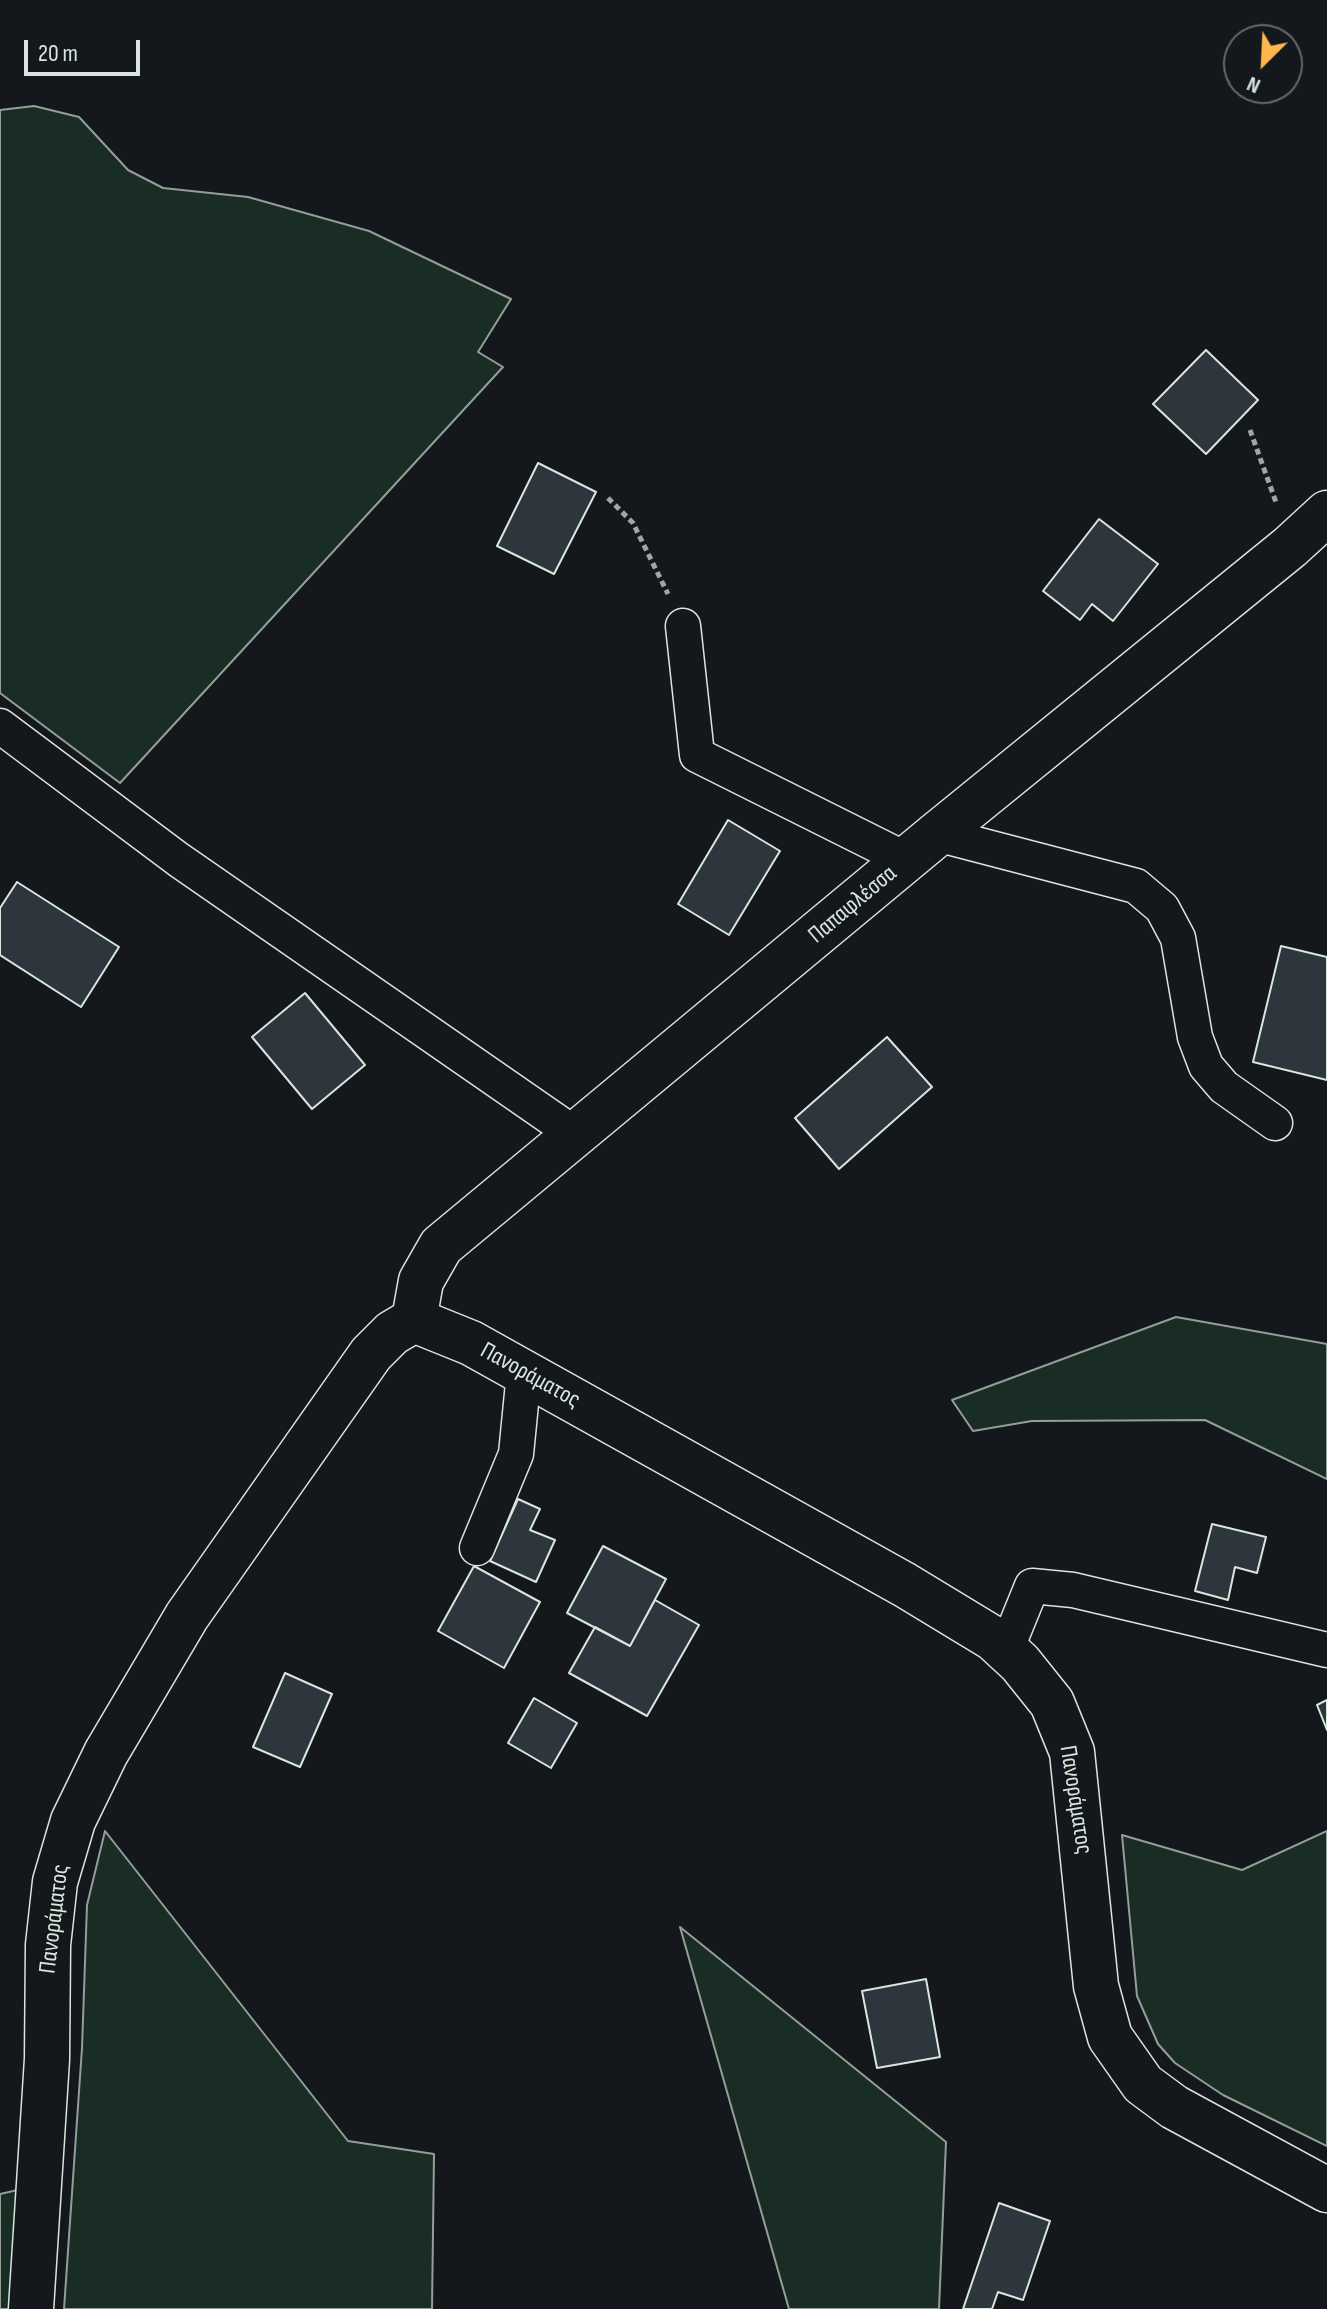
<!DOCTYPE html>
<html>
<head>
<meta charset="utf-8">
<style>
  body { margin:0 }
  #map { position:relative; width:1327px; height:2309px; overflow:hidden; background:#14181c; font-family:"Sofia Sans Condensed",sans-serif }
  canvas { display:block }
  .north { position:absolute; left:1223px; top:24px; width:80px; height:80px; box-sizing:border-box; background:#14181c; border:2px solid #626a69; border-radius:50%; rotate:204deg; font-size:22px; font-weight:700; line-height:32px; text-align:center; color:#d8e6dc }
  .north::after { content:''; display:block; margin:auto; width:28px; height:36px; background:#ffb74d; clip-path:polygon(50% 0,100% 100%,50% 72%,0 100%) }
  .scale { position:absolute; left:24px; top:40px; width:116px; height:36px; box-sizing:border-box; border:4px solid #d8e6dc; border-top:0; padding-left:10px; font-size:24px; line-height:28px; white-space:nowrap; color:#d8e6dc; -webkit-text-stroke:6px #14181c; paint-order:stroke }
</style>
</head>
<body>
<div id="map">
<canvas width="1327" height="2309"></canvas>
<div class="north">N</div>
<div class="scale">20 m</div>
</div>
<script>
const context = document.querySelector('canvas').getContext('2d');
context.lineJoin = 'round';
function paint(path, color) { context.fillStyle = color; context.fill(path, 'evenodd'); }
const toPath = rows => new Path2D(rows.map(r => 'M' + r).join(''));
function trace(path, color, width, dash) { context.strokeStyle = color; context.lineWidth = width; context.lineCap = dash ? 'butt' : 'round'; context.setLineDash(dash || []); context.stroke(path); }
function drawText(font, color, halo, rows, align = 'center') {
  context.font = font + ' "Sofia Sans Condensed",sans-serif'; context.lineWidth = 6; context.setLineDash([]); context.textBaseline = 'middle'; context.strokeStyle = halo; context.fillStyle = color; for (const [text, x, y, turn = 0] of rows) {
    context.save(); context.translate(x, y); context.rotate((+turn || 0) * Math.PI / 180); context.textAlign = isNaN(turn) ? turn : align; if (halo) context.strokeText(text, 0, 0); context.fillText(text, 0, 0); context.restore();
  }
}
const green = toPath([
  [34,106,79,117,128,170,163,188,248,197,369,231,511,299,478,352,503,367,120,783,0,693,0,110,34,106],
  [1176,1317,1327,1344,1327,1479,1205,1420,1032,1421,973,1431,952,1400,1176,1317],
  [105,1831,348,2141,434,2154,432,2309,64,2309,82,2048,87,1905,105,1831],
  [1327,1831,1327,2146,1223,2095,1175,2063,1158,2044,1137,1996,1122,1835,1242,1870,1327,1831],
  [680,1927,946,2142,939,2309,789,2309,680,1927],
  [22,2189,13,2309,0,2309,0,2194,22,2189]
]);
const building = toPath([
  [1206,350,1258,400,1206,454,1153,404,1206,350],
  [538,463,596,492,554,574,497,546,538,463],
  [1099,519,1158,564,1113,621,1092,604,1080,620,1043,591,1099,519],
  [728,820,780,851,729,935,678,904,728,820],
  [17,882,119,947,81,1007,0,955,0,908,17,882],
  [1281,946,1327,957,1327,1080,1253,1062,1281,946],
  [305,993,365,1065,312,1109,252,1037,305,993],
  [887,1037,932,1087,839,1169,795,1118,887,1037],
  [518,1499,540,1509,530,1530,555,1540,536,1582,490,1561,518,1499],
  [1212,1524,1266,1537,1257,1573,1235,1567,1228,1600,1195,1591,1212,1524],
  [603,1546,666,1579,630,1646,567,1613,603,1546],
  [474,1566,540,1602,504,1668,438,1631,474,1566],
  [655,1600,699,1625,647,1716,569,1673,595,1627,630,1646,655,1600],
  [285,1673,332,1694,300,1767,253,1747,285,1673],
  [534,1698,577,1723,551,1768,508,1743,534,1698],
  [1327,1700,1327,1730,1317,1705,1327,1700],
  [926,1979,940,2057,877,2068,862,1991,926,1979],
  [999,2203,1050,2221,1023,2300,998,2292,992,2309,963,2309,999,2203]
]);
const path = toPath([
  [1250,430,1277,505],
  [608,498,633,523,668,594]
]);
const minor = toPath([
  [683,626,697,755,907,860],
  [0,726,179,860,576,1135],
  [937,834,1136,886,1162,908,1178,938,1195,1037,1206,1066,1224,1087,1275,1123],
  [477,1548,516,1454,524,1373],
  [1006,1650,1032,1586,1073,1590,1327,1650]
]);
const tertiary = toPath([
  [414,1320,421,1281,441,1246,937,834,1290,547,1327,513]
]);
const secondary = toPath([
  [31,2309,47,2059,48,1945,55,1882,73,1821,106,1753,187,1616,371,1354,392,1333,414,1320,471,1343,905,1585,994,1639,1020,1663,1052,1703,1072,1752,1096,1986,1110,2037,1143,2084,1174,2107,1327,2190]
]);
const streetNames = [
  ["Παπαφλέσσα",853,905,-40],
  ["Πανοράματος",530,1376,29],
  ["Πανοράματος",1075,1800,81],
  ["Πανοράματος",55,1919,-83]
];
paint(green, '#1a2d24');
trace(green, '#939e99', 2);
paint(building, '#2c363c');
trace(building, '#d8e6dc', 2);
trace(minor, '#d8e6dc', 37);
trace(tertiary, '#d8e6dc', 47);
trace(secondary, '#d8e6dc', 47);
trace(path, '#9da8a2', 5, [6, 4]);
trace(minor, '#14181c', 34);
trace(tertiary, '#14181c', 44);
trace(secondary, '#14181c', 44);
drawText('24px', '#d8e6dc', '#14181c', streetNames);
</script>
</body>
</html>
